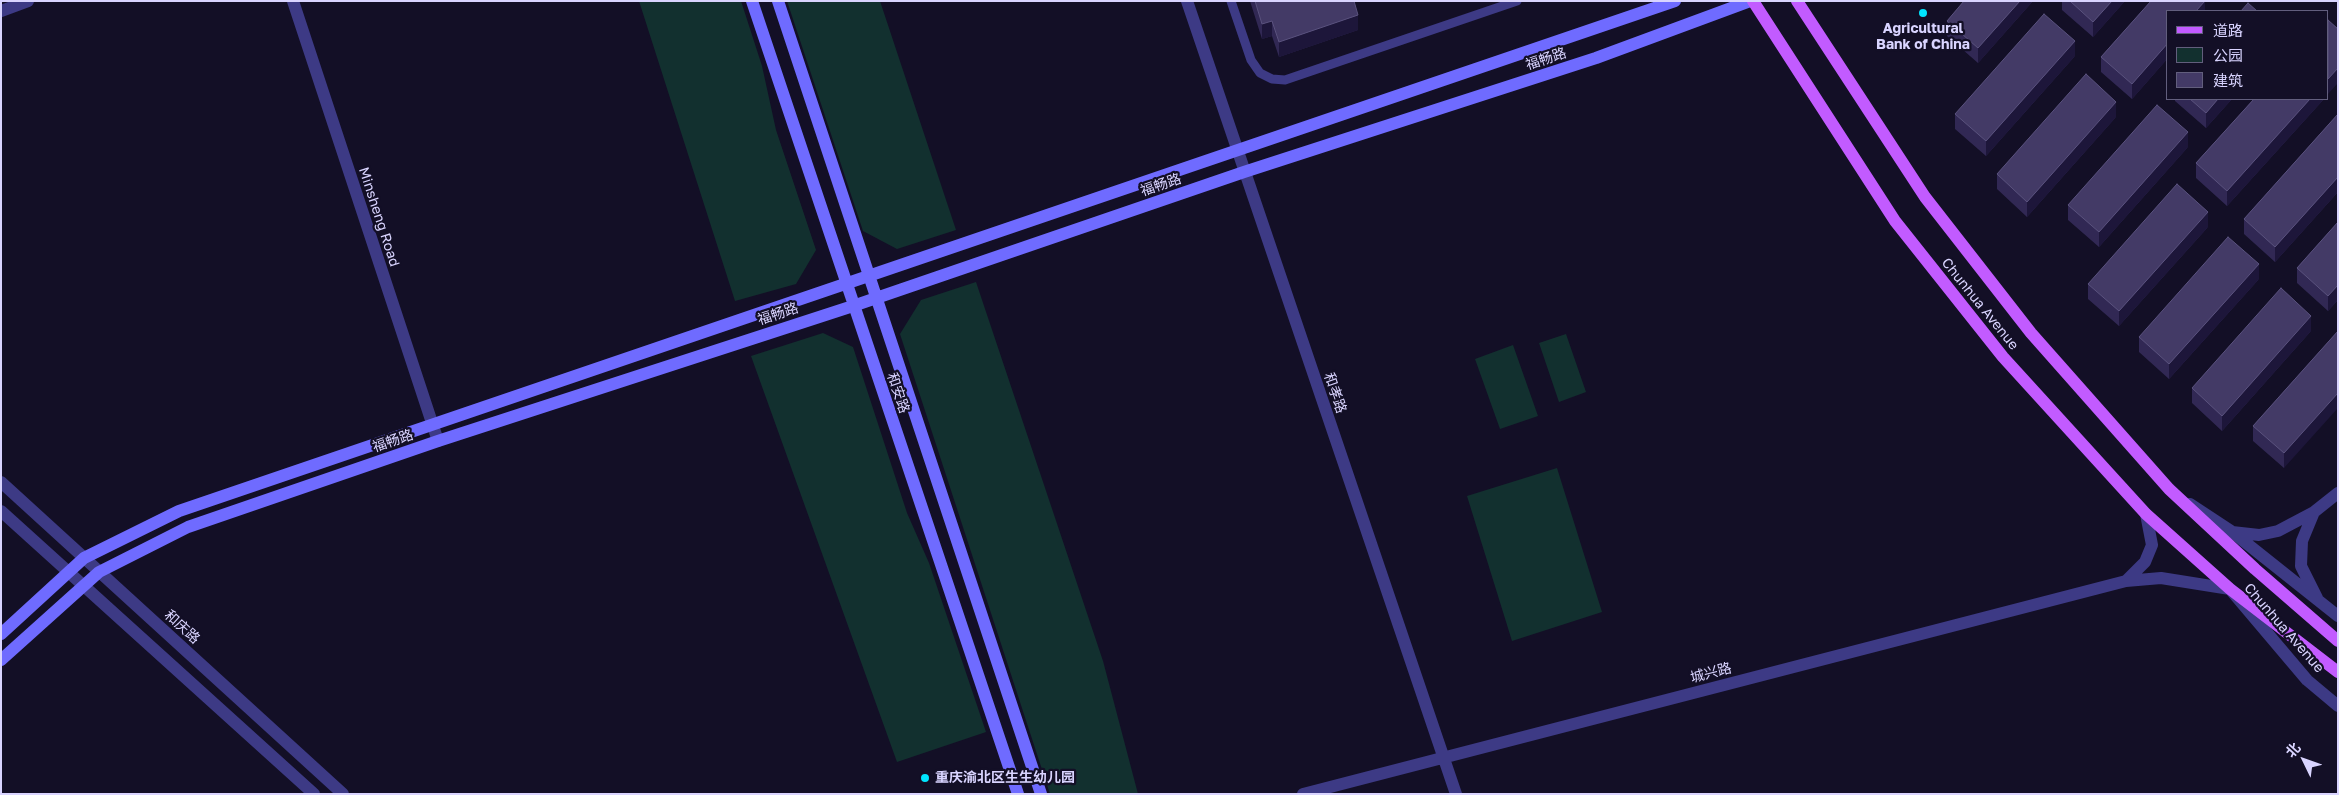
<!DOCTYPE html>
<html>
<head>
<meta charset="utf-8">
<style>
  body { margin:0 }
  #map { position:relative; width:2339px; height:795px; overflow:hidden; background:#130f26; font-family:"Golos Text","Noto Sans SC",sans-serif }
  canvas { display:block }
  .frame { position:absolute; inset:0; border:2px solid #d9d4ff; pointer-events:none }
  .legend { position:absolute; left:2166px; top:10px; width:162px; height:90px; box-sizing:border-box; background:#130f26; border:1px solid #625e7d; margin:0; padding:6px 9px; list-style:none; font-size:15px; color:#d9d4ff }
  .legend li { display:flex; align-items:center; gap:10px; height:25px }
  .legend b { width:25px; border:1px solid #625e7d }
  .north { position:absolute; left:2279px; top:735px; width:50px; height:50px; -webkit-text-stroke:4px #130f26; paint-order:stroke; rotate:312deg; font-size:14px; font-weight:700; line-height:20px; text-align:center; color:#d9d4ff }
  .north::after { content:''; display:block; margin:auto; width:18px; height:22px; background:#d9d4ff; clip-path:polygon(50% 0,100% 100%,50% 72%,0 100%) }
</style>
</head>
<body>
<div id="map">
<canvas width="2339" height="795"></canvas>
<div class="frame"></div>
<ul class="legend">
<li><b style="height:6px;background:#c25bff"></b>道路</li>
<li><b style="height:14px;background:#12302f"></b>公园</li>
<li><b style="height:14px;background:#433a66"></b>建筑</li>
</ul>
<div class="north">北</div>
</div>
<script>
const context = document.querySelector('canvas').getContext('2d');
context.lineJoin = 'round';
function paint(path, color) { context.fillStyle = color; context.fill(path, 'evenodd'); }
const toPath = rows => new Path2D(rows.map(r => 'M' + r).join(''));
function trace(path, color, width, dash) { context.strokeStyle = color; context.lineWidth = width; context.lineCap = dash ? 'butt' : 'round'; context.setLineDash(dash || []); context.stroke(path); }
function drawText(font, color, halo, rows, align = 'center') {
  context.font = font + ' "Golos Text","Noto Sans SC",sans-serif'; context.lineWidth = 4.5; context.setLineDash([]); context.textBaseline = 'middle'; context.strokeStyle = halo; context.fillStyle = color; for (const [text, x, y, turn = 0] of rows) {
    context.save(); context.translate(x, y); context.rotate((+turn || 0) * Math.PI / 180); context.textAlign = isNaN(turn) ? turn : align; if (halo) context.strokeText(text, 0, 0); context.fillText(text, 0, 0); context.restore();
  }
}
const green = toPath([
  [639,1,741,1,762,66,776,130,816,250,796,284,735,301],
  [787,1,880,1,956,230,897,249,863,231],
  [976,282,1103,661,1138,794,1050,794,900,334,921,300],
  [823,333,853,347,907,513,929,563,986,732,897,762,751,356],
  [1566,334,1586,392,1559,402,1539,343],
  [1513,345,1538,416,1500,429,1475,359],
  [1557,468,1602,612,1512,641,1467,496]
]);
const service = toPath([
  [1231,1,1251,60,1260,73,1272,79,1285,80,1517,1]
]);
const tertiary = toPath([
  [293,1,438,441],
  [1187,1,1456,794],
  [1,11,28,1],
  [1,482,343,794],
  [2190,504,2231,531,2338,616],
  [1,511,314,794],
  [2314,512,2302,541,2301,566,2317,598],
  [2232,532,2259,535,2278,531,2314,512,2338,493],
  [2126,581,2145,562,2152,545,2146,514],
  [1303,794,2126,581,2161,578,2230,589,2307,680,2338,706]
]);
const secondary = toPath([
  [752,1,1018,794],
  [778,1,1041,794],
  [1,634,84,558,179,511,1675,1],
  [1,660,99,572,188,527,438,441,853,306,1244,172,1596,58,1750,1]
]);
const primary = toPath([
  [1753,1,1895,221,2003,357,2146,514,2230,589,2338,672],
  [1797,1,1925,197,2031,333,2169,489,2255,569,2338,641]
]);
const wall = toPath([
  [1250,1,1354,1,1358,30,1279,57,1272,36,1262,39],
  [1964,1,2033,1,1978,63,1947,36,1947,21],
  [2062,1,2125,1,2093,37,2062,10],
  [2151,1,2205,1,2205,11,2168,11,2168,58,2132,99,2101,72,2101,57],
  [2075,56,1986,156,1955,129,1955,114],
  [2175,99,2232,99,2206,128,2175,101],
  [2254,99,2324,99,2227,206,2196,178,2196,163],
  [2338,114,2338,192,2275,262,2244,234,2244,219],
  [2116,117,2027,217,1997,189,1997,174],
  [2188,147,2099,247,2068,220,2068,205],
  [2338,222,2338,300,2328,311,2297,283,2297,268],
  [2208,227,2119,326,2088,299,2088,284],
  [2259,279,2169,379,2139,352,2139,337],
  [2311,331,2222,431,2192,403,2192,388],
  [2338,331,2284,468,2253,441,2253,426]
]);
const shadedWall = toPath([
  [2020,1,2033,1,1978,63,1978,48],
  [2112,1,2125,1,2093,37,2093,22],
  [2205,1,2205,11,2196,11],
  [1358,15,1358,30,1279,57,1279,42],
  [1272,21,1272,36,1262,39,1262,24],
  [2075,41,2075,56,1986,156,1986,141],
  [2168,43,2168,58,2132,99,2132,84],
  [2338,68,2338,83,2328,94,2328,79],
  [2218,99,2232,99,2206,128,2206,113],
  [2310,99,2324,99,2227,206,2227,191],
  [2116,102,2116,117,2027,217,2027,202],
  [2188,132,2188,147,2099,247,2099,232],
  [2338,177,2338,192,2275,262,2275,247],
  [2208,212,2208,227,2119,326,2119,311],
  [2259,264,2259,279,2169,379,2169,364],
  [2338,285,2338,300,2328,311,2328,296],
  [2311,316,2311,331,2222,431,2222,416],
  [2338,393,2338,408,2284,468,2284,453]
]);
const building = toPath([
  [1255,1,1354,1,1358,15,1279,42,1272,21,1262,24,1255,1],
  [1964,1,2020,1,1978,48,1947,21,1964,1],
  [2070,1,2112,1,2093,22,2070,1],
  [2151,1,2205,1,2196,11,2168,11,2168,43,2132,84,2101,57,2151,1],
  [2248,3,2257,11,2241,11,2248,3],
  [2044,14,2075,41,1986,141,1955,114,2044,14],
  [2328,20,2338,29,2338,68,2328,79,2328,20],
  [2086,74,2116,102,2027,202,1997,174,2086,74],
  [2190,99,2218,99,2206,113,2190,99],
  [2254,99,2310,99,2227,191,2196,163,2254,99],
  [2157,105,2188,132,2099,232,2068,205,2157,105],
  [2338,114,2338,177,2275,247,2244,219,2338,114],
  [2177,184,2208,212,2119,311,2088,284,2177,184],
  [2338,222,2338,285,2328,296,2297,268,2338,222],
  [2228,237,2259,264,2169,364,2139,337,2228,237],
  [2281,288,2311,316,2222,416,2192,388,2281,288],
  [2338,331,2338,393,2284,453,2253,426,2338,331]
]);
const markers = [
  [1923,13,5,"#00e5ff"],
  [925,778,5,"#00e5ff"]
];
const poiNames = [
  ["Agricultural",1923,29],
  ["Bank of China",1923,45],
  ["重庆渝北区生生幼儿园",935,778,"left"]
];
const streetNames = [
  ["福畅路",1546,59,-18],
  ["福畅路",1161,185,-19],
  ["Minsheng Road",379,217,72],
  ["Chunhua Avenue",1980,304,51],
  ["福畅路",778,314,-18],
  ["和安路",898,393,71],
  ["和孝路",1335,393,71],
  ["福畅路",393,441,-19],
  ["和庆路",182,627,42],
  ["Chunhua Avenue",2284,628,49],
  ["城兴路",1711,673,-14]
];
paint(green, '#12302f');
trace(service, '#3d3a85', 9);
trace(tertiary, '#3d3a85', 12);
trace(secondary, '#6f6bff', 12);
trace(primary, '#c25bff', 12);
paint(wall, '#312854');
paint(shadedWall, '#1d163a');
paint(building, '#433a66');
trace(building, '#5a527e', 1);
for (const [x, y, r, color] of markers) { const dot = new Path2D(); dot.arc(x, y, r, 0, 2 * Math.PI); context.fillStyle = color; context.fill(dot); trace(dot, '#130f26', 2); }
drawText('bold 14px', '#d9d4ff', '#130f26', poiNames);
drawText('14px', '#d9d4ff', '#130f26', streetNames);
</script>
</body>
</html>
